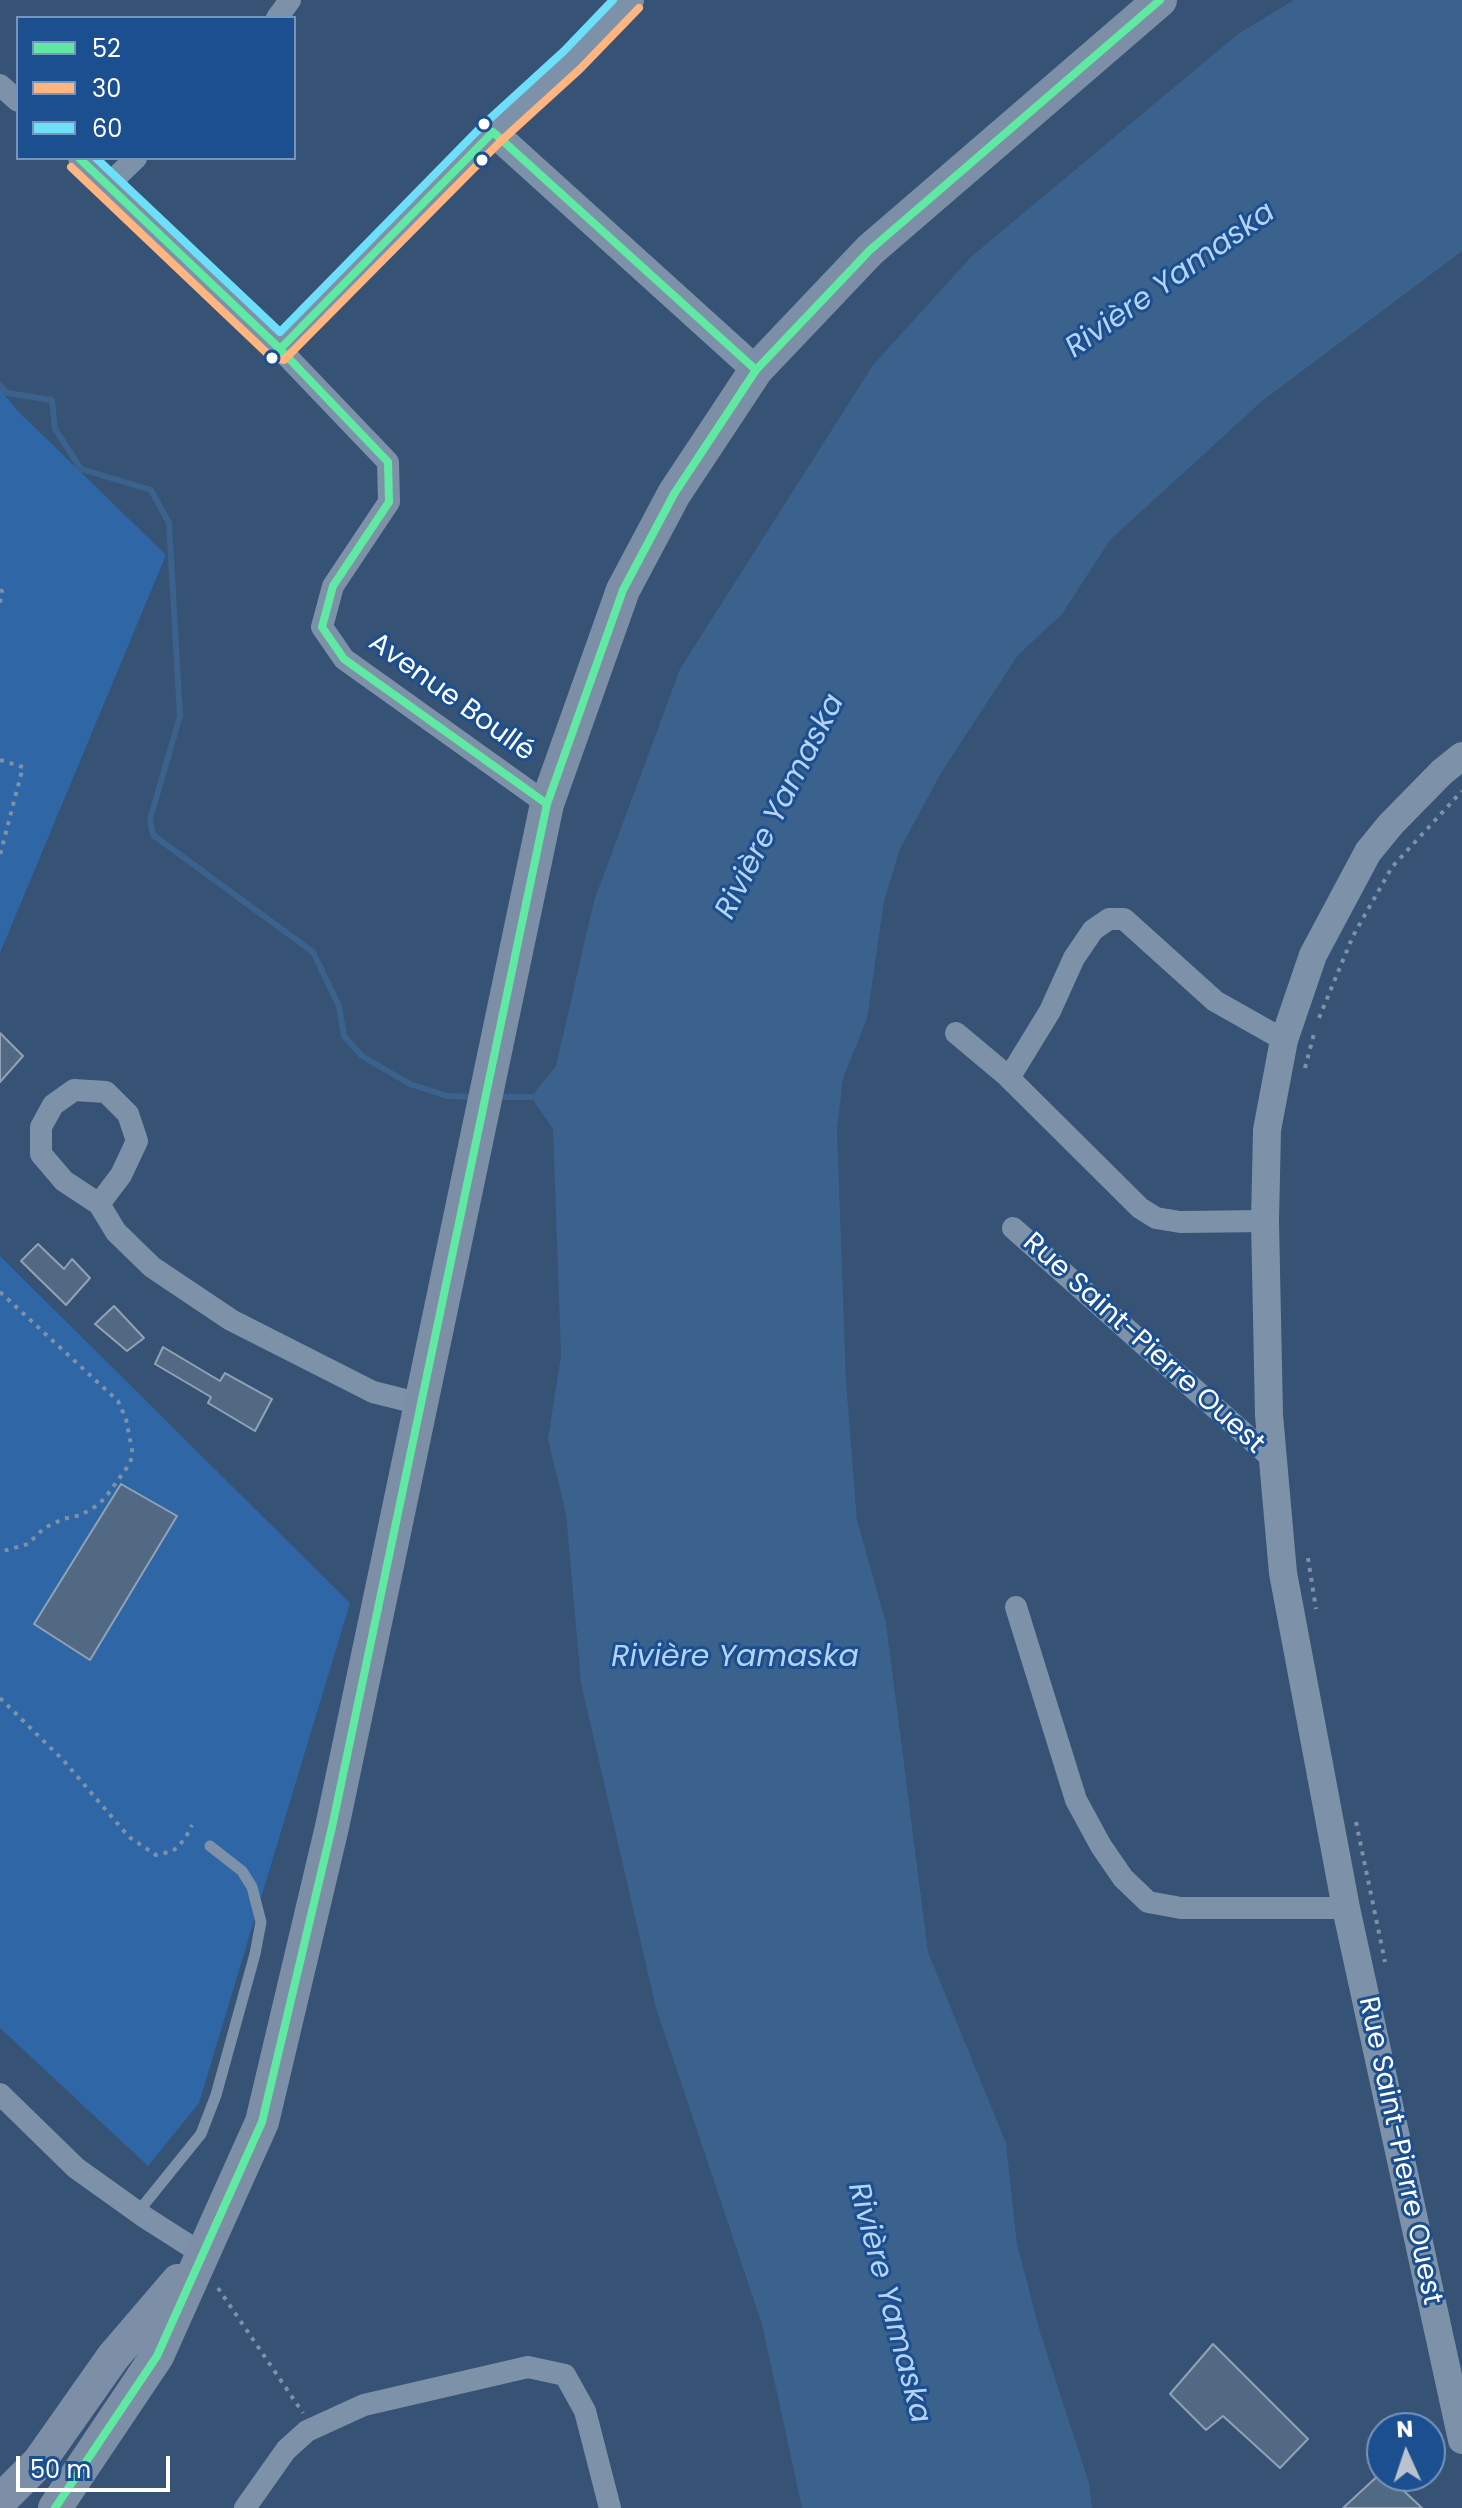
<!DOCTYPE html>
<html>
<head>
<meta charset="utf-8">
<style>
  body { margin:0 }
  #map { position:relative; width:1462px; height:2508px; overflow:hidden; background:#365274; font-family:Poppins,sans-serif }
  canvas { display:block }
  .legend { position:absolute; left:16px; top:16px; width:280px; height:144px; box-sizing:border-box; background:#1b4f8f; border:2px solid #7695bc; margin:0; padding:10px 14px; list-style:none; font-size:24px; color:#fff }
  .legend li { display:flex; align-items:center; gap:16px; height:40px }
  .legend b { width:40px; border:2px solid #7695bc }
  .north { position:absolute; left:1366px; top:2412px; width:80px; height:80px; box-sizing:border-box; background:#1b4f8f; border:2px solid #7695bc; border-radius:50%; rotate:357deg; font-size:22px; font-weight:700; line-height:32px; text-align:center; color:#fff }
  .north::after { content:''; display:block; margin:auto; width:28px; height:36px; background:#b9c2ce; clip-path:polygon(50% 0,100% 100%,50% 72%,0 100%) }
  .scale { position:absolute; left:16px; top:2456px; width:154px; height:36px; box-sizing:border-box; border:4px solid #fff; border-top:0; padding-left:10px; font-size:24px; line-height:28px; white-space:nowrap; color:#fff; -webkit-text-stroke:6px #1b4f8f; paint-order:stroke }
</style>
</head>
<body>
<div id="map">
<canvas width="1462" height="2508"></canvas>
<ul class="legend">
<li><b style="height:10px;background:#60e9a3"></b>52</li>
<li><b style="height:10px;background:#ffb580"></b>30</li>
<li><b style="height:10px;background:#6ddff8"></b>60</li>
</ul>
<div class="north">N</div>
<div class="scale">50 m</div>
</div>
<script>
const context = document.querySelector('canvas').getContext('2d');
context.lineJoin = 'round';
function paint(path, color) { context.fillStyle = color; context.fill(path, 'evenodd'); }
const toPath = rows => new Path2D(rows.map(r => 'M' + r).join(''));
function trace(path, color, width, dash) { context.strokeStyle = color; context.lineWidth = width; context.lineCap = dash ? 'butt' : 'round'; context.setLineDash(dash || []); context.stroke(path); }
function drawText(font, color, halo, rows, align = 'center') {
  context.font = font + ' Poppins,sans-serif'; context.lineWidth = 6; context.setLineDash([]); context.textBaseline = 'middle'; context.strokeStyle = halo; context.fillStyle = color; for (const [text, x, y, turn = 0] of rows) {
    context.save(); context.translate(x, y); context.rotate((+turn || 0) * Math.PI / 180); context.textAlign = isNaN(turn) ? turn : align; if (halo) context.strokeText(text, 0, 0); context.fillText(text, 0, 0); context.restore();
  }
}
const green = toPath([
  [0,389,17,410,166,555,0,953],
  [0,1256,350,1603,199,2103,148,2166,0,2028]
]);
const water = toPath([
  [1294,0,1462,0,1462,251,1262,401,1110,540,1062,614,1018,655,941,773,900,849,884,901,867,1019,843,1078,837,1129,846,1381,857,1520,886,1623,928,1952,1006,2143,1017,2244,1040,2332,1089,2483,1092,2508,802,2508,762,2324,656,2008,581,1683,566,1514,548,1439,561,1355,553,1129,531,1097,556,1066,594,901,680,669,873,365,972,256,1238,34]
]);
const stream = toPath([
  [0,385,7,393,52,400,55,429,81,469,151,490,169,523,180,716,150,819,153,835,313,952,339,1006,344,1036,362,1056,410,1084,447,1096,474,1097],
  [497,1097,531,1097]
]);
const building = toPath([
  [0,1033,23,1056,0,1082,0,1033],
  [38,1244,64,1269,72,1259,90,1278,66,1305,21,1261,38,1244],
  [114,1306,144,1338,127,1351,95,1324,114,1306],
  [163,1347,220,1381,225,1373,272,1399,255,1431,208,1403,211,1397,155,1364,163,1347],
  [121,1484,177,1516,90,1660,34,1624,121,1484],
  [1213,2344,1308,2439,1280,2468,1223,2416,1206,2430,1170,2394,1213,2344],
  [1382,2472,1382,2476,1388,2476,1422,2508,1343,2508,1382,2472]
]);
const path = toPath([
  [0,590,2,591,0,603],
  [0,760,23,767,0,855],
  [1319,1018,1353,936,1392,867,1462,791],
  [1305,1068,1315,1030],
  [0,1292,118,1401,126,1419,132,1450,131,1460,126,1469,105,1498,96,1506,81,1515,63,1519,44,1528,28,1544,0,1552],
  [1308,1558,1316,1609],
  [0,1698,64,1761,129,1837,156,1855,173,1851,185,1839,192,1825],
  [1356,1822,1385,1962],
  [218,2288,303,2413]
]);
const service = toPath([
  [138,2212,201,2134,216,2095,255,1954,261,1922,252,1887,242,1871,210,1846]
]);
const minor = toPath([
  [277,18,290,0],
  [0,85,18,101],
  [79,158,280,349,388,462,389,502,333,586,322,627,344,659,547,804],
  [108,185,136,158],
  [280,349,493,132],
  [956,1033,1005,1074,1140,1208,1156,1218,1180,1222,1265,1221],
  [1009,1078,1050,1011,1074,958,1093,930,1109,919,1124,919,1215,1001,1284,1040],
  [99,1204,121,1175,137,1141,128,1114,106,1092,74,1090,53,1105,41,1127,41,1154,64,1181,99,1204,116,1232,152,1267,231,1320,373,1392,421,1404],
  [1013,1228,1274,1460],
  [1016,1607,1076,1800,1101,1846,1123,1878,1148,1902,1181,1908,1346,1908],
  [0,2094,76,2168,146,2218,201,2253],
  [245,2508,286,2450,307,2431,364,2405,528,2367,565,2375,585,2411,610,2508]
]);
const tertiary = toPath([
  [630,0,572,60,493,132,756,370],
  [1462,756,1442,772,1391,824,1368,852,1313,955,1284,1040,1267,1130,1265,1221,1269,1415,1283,1573,1346,1908,1462,2440]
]);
const primary = toPath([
  [0,2501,39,2462,113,2357,178,2281],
  [55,2508,157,2356,262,2122,332,1827,547,804,623,590,674,494,756,370,870,250,1160,0]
]);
const bus1 = toPath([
  [79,158,280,349,388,462,389,502,333,586,322,627,344,659,547,804],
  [280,349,493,132,756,370],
  [55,2508,157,2356,262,2122,332,1827,547,804,623,590,674,494,756,370,870,250,1160,0]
]);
const bus2 = toPath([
  [71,167,272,358,284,360,501,141,580,69,639,8]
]);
const bus3 = toPath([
  [96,158,280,332,484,124,564,51,613,0]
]);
const markers = [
  [484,124,7,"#fff"],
  [482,160,7,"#fff"],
  [272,358,7,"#fff"]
];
const streetNames = [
  ["Avenue Boullé",451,698,36],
  ["Rue Saint-Pierre Ouest",1143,1344,42],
  ["Rue Saint-Pierre Ouest",1399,2151,78]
];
const waterNames = [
  ["Rivière Yamaska",1171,281,-35],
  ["Rivière Yamaska",781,807,-63],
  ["Rivière Yamaska",735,1658],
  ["Rivière Yamaska",888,2303,75]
];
paint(green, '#2f66a5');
paint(water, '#3b618d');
trace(stream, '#3b618d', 6);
paint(building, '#526984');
trace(building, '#92a2b6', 2);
trace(path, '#7d92a8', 4, [4, 6]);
trace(service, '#7d92a8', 11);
trace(minor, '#7d92a8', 22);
trace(tertiary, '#7d92a8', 28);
trace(primary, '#7d8ea7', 34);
trace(bus1, '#60e9a3', 8);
trace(bus2, '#ffb580', 8);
trace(bus3, '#6ddff8', 8);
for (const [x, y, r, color] of markers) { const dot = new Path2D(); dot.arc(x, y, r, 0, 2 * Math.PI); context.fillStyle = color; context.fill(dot); trace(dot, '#1b4f8f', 3); }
drawText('28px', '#fff', '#1b4f8f', streetNames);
drawText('italic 30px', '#b5d3f5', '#1b4f8f', waterNames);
</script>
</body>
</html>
